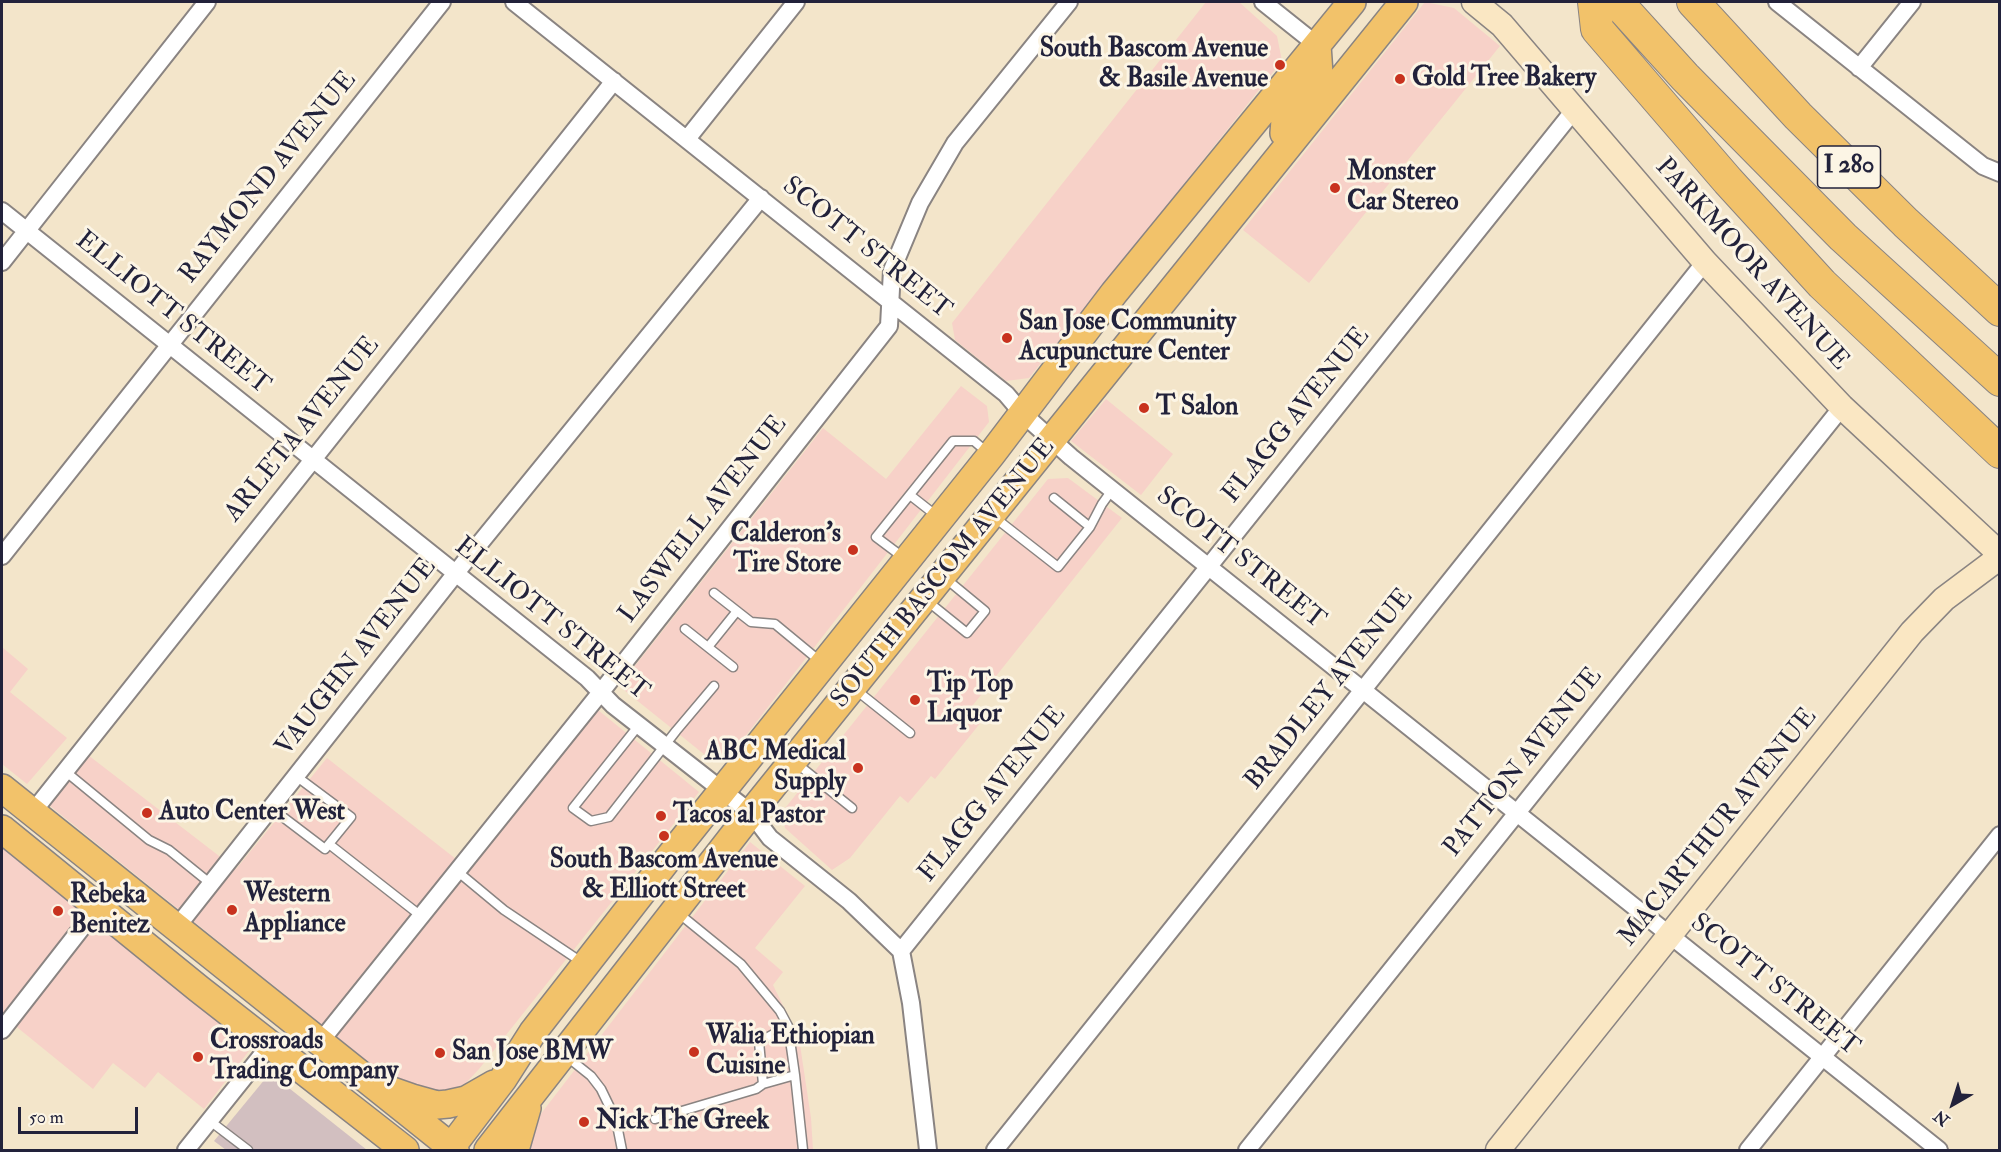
<!DOCTYPE html>
<html>
<head>
<meta charset="utf-8">
<style>
  body { margin:0 }
  #map { position:relative; width:2001px; height:1152px; overflow:hidden; background:#f3e5ca; font-family:"IM FELL Double Pica",serif }
  canvas { display:block }
  .frame { position:absolute; inset:0; border:3px solid #22223b; pointer-events:none }
  .north { position:absolute; left:1923px; top:1074px; width:60px; height:60px; -webkit-text-stroke:4px #fcf5e5; paint-order:stroke; rotate:219deg; font-size:16px; font-weight:700; line-height:24px; text-align:center; color:#22223b }
  .north::after { content:''; display:block; margin:auto; width:21px; height:27px; background:#22223b; clip-path:polygon(50% 0,100% 100%,50% 72%,0 100%) }
  .scale { position:absolute; left:18px; top:1107px; width:120px; height:27px; box-sizing:border-box; border:3px solid #22223b; border-top:0; padding-left:8px; font-size:18px; line-height:21px; white-space:nowrap; color:#22223b; -webkit-text-stroke:4px #fcf5e5; paint-order:stroke }
</style>
</head>
<body>
<div id="map">
<canvas width="2001" height="1152"></canvas>
<div class="frame"></div>
<div class="north">N</div>
<div class="scale">50 m</div>
</div>
<script>
const context = document.querySelector('canvas').getContext('2d');
context.lineJoin = 'round';
function paint(path, color) { context.fillStyle = color; context.fill(path, 'evenodd'); }
const toPath = rows => new Path2D(rows.map(r => 'M' + r).join(''));
function trace(path, color, width, dash) { context.strokeStyle = color; context.lineWidth = width; context.lineCap = dash ? 'butt' : 'round'; context.setLineDash(dash || []); context.stroke(path); }
function drawText(font, color, halo, rows, align = 'center') {
  context.font = font + ' "IM FELL Double Pica",serif'; context.lineWidth = 6; context.setLineDash([]); context.textBaseline = 'middle'; context.strokeStyle = halo; context.fillStyle = color; for (const [text, x, y, turn = 0] of rows) {
    context.save(); context.translate(x, y); context.rotate((+turn || 0) * Math.PI / 180); context.textAlign = isNaN(turn) ? turn : align; if (halo) context.strokeText(text, 0, 0); context.fillText(text, 0, 0); context.restore();
  }
}
const built = toPath([
  [1206,2,1239,2,1277,36,1282,61,1029,378,1006,381,955,340,952,323],
  [1425,2,1454,8,1500,46,1309,283,1243,230],
  [961,386,987,406,989,422,730,756,710,759,619,686,823,428,886,479],
  [1106,399,1173,454,1141,495,1071,441],
  [1068,478,1122,518,969,710,982,721,935,779,931,776,908,803,900,796,850,858,832,870,785,828,782,812,1048,479],
  [2,647,28,669,10,692,67,738,27,784,2,764],
  [598,710,699,792,479,1069,465,1084,441,1093,417,1090,371,1064,49,805,88,755,236,869,327,758,470,870],
  [750,842,805,886,755,948,783,972,773,985,799,1038,811,1118,813,1150,528,1150,530,1128],
  [2,847,252,1047,204,1109,158,1072,145,1088,113,1063,93,1089,2,1015]
]);
const industrial = toPath([
  [270,1073,367,1150,226,1150,214,1141]
]);
const lane = toPath([
  [910,495,938,517],
  [1054,498,1090,527],
  [994,517,1058,567,1090,527,1102,504,1112,490],
  [904,558,876,537,953,441,974,441,988,453],
  [714,593,751,622,775,624,821,662],
  [926,600,967,633,985,611,945,578],
  [685,629,733,667],
  [708,647,737,611],
  [856,690,910,733],
  [639,725,573,808,591,821,609,817,676,731,714,686],
  [796,763,852,808],
  [65,771,149,840,169,850,211,884],
  [296,776,351,817,329,844,421,916],
  [271,808,325,849,329,844],
  [457,871,504,910,583,963],
  [566,1056,591,1076,601,1089,616,1120,622,1150],
  [795,1075,803,1150],
  [763,1084,759,1042,788,1026],
  [655,1119,756,1089,763,1084,795,1075,788,1026,780,1011,741,964,677,912],
  [210,1121,248,1150]
]);
const street = toPath([
  [514,2,1006,394,1023,414,1071,457,1939,1150],
  [1263,2,1317,45],
  [1777,2,1983,166,2000,173],
  [1859,68,1912,2],
  [687,139,796,2],
  [2,211,587,678,613,705,751,813,770,838,849,901,901,951,911,1003,928,1150],
  [2,262,207,2],
  [2,556,442,2],
  [32,813,614,81],
  [176,928,467,559,761,198],
  [901,951,1575,109],
  [2,1030,98,907],
  [320,1042,601,692,889,326,892,270,920,203,955,143,1069,2],
  [186,1150,270,1045],
  [995,1150,1705,262],
  [1247,1150,1842,407],
  [1748,1150,2000,835]
]);
const secondary = toPath([
  [1474,2,1502,25,1705,262,1842,407,2000,554],
  [1498,1150,1912,632,1944,599,2000,557]
]);
const primary = toPath([
  [1284,133,1285,120,1319,74,1317,45],
  [2,788,455,1150],
  [2,829,199,989,405,1150],
  [392,1091,412,1098,437,1105,448,1104,466,1100,494,1084],
  [449,1150,503,1079,533,1032,678,846,991,455,1114,293,1352,2],
  [488,1150,751,813,1404,2],
  [515,1150,527,1108]
]);
const highway = toPath([
  [1594,2,1597,29,1728,181,1822,284,2000,452],
  [1617,2,1685,77,1843,237,2000,380],
  [1693,2,1798,116,1906,223,2000,310]
]);
const markers = [
  [1280,65,6,"#c8321e"],
  [1400,79,6,"#c8321e"],
  [1335,188,6,"#c8321e"],
  [1007,338,6,"#c8321e"],
  [1144,408,6,"#c8321e"],
  [853,550,6,"#c8321e"],
  [915,700,6,"#c8321e"],
  [858,768,6,"#c8321e"],
  [147,813,6,"#c8321e"],
  [661,816,6,"#c8321e"],
  [664,836,6,"#c8321e"],
  [232,910,6,"#c8321e"],
  [58,911,6,"#c8321e"],
  [694,1052,6,"#c8321e"],
  [440,1053,6,"#c8321e"],
  [198,1057,6,"#c8321e"],
  [584,1122,6,"#c8321e"]
];
const shields = [
  [1849,167,63]
];
const shieldNames = [
  ["I 280",1849,167]
];
const poiNames = [
  ["South Bascom Avenue",1268,50,"right"],
  ["& Basile Avenue",1268,80,"right"],
  ["Gold Tree Bakery",1412,79],
  ["Monster",1347,173],
  ["Car Stereo",1347,203],
  ["San Jose Community",1019,323],
  ["Acupuncture Center",1019,353],
  ["T Salon",1156,408],
  ["Calderon's",841,535,"right"],
  ["Tire Store",841,565,"right"],
  ["Tip Top",927,685],
  ["Liquor",927,715],
  ["ABC Medical",846,753,"right"],
  ["Supply",846,783,"right"],
  ["Auto Center West",159,813],
  ["Tacos al Pastor",673,816],
  ["South Bascom Avenue",664,861,"center"],
  ["& Elliott Street",664,891,"center"],
  ["Western",244,895],
  ["Appliance",244,925],
  ["Rebeka",70,896],
  ["Benitez",70,926],
  ["Walia Ethiopian",706,1037],
  ["Cuisine",706,1067],
  ["Crossroads",210,1042],
  ["Trading Company",210,1072],
  ["San Jose BMW",452,1053],
  ["Nick The Greek",596,1122]
];
const streetNames = [
  ["RAYMOND AVENUE",269,178,-51],
  ["SCOTT STREET",866,249,39],
  ["PARKMOOR AVENUE",1751,265,48],
  ["ELLIOTT STREET",172,314,39],
  ["FLAGG AVENUE",1297,416,-51],
  ["ARLETA AVENUE",303,430,-51],
  ["LASWELL AVENUE",704,520,-52],
  ["SCOTT STREET",1240,559,39],
  ["SOUTH BASCOM AVENUE",944,574,-51],
  ["ELLIOTT STREET",551,620,39],
  ["VAUGHN AVENUE",357,658,-52],
  ["BRADLEY AVENUE",1330,690,-51],
  ["PATTON AVENUE",1524,763,-51],
  ["FLAGG AVENUE",993,795,-51],
  ["MACARTHUR AVENUE",1719,828,-51],
  ["SCOTT STREET",1774,986,39]
];
paint(built, '#f7d1c8');
paint(industrial, '#d2bfc0');
trace(lane, '#8a8482', 11);
trace(street, '#8a8482', 20);
trace(secondary, '#8a8482', 27);
trace(primary, '#8a8482', 30);
trace(highway, '#8a8482', 34);
trace(lane, '#fff', 8);
trace(street, '#fff', 16);
trace(secondary, '#fae7c3', 24);
trace(primary, '#f2c26a', 27);
trace(highway, '#f2c26a', 32);
for (const [x, y, r, color] of markers) { const dot = new Path2D(); dot.arc(x, y, r, 0, 2 * Math.PI); context.fillStyle = color; context.fill(dot); trace(dot, '#fcf5e5', 2); }
for (const [x, y, w] of shields) { const box = new Path2D(); box.roundRect(x - w / 2, y - 21, w, 42, 4.5); context.fillStyle = '#fcf5e5'; context.fill(box); trace(box, '#22223b', 1.5); }
drawText('bold 24px', '#22223b', null, shieldNames);
drawText('bold 26px', '#22223b', '#fcf5e5', poiNames, 'left');
drawText('26px', '#22223b', '#fcf5e5', streetNames);
</script>
</body>
</html>
